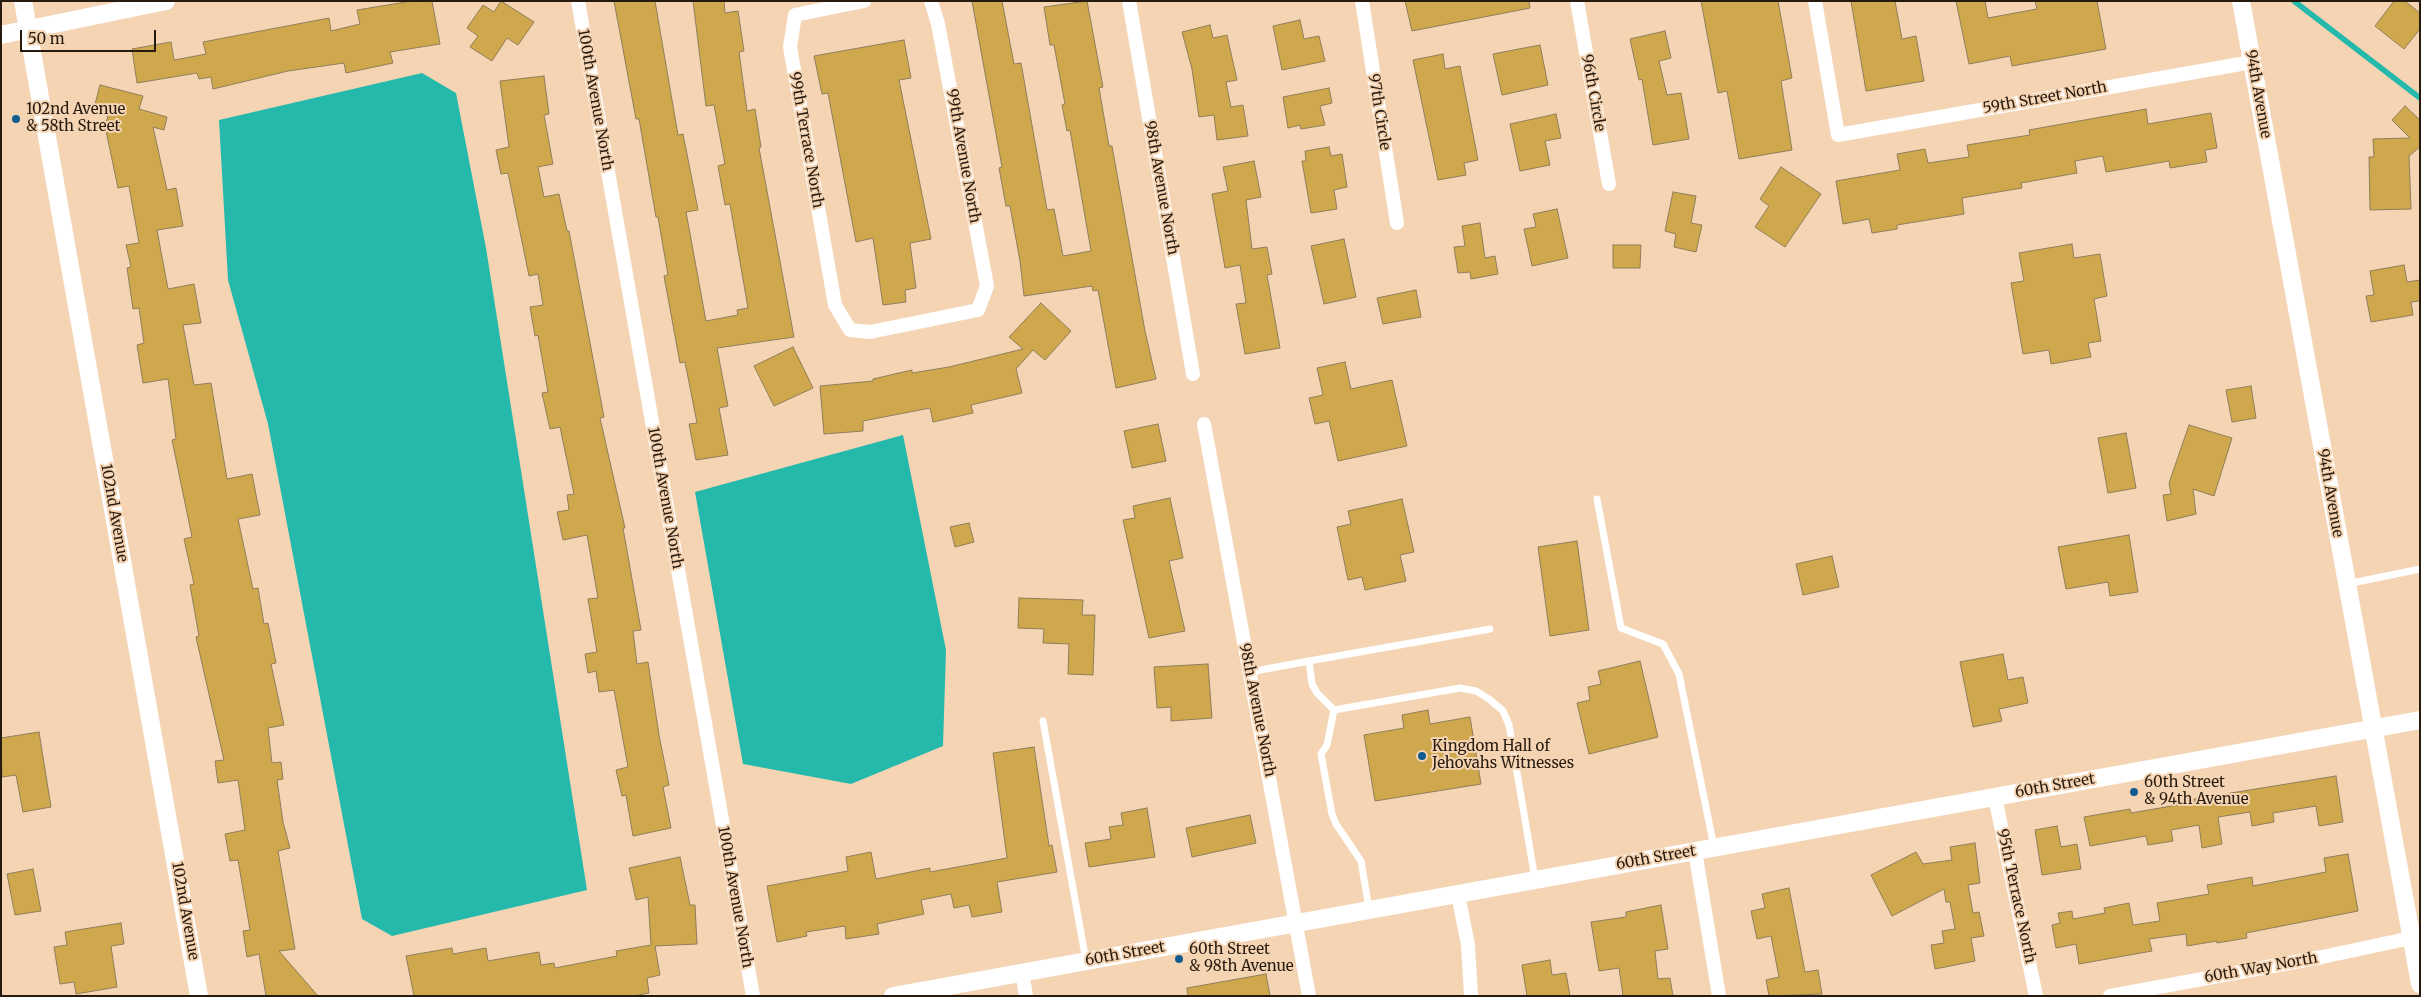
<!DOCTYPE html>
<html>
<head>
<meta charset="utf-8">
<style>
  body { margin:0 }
  #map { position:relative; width:2421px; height:997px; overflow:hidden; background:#f5d4b4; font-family:Merriweather,serif }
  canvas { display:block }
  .frame { position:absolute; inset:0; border:2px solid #271b0f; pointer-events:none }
  .scale { position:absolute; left:20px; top:30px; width:136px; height:22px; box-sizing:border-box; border:2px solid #271b0f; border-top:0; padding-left:6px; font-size:15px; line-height:18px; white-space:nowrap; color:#271b0f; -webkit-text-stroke:4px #f5d4b4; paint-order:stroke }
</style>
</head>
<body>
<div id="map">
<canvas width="2421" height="997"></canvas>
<div class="frame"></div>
<div class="scale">50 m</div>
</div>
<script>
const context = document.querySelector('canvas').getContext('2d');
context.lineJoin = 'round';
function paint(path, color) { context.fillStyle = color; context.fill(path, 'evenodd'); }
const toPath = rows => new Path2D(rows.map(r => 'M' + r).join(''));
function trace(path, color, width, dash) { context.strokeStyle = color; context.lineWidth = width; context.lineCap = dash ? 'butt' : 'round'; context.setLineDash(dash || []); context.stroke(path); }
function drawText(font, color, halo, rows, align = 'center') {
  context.font = font + ' Merriweather,serif'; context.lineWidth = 4; context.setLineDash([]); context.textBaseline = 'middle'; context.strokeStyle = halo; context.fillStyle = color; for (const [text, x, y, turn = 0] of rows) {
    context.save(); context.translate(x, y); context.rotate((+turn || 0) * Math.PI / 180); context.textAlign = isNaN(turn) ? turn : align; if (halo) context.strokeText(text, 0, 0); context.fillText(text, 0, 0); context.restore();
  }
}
const water = toPath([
  [422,73,456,93,486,248,587,890,392,936,362,919,268,424,228,280,219,120],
  [903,435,946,650,943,746,851,784,743,764,695,492]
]);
const stream = toPath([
  [2294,1,2420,98]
]);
const building = toPath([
  [412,1,432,1,440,44,390,52,393,63,346,73,344,63,288,71,213,89,211,77,199,79,197,73,137,83,132,49,171,42,174,60,206,54,203,42,329,18,331,31,360,24,357,10,412,1],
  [501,1,534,22,518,45,507,38,492,61,470,47,478,36,467,28,483,5,494,12,501,1],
  [614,1,655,1,678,135,683,134,698,210,686,212,706,321,738,315,737,310,748,308,730,204,725,205,718,166,725,164,714,105,706,106,693,1,724,1,725,13,738,11,744,51,739,52,747,111,755,109,761,147,759,148,794,337,717,348,728,406,719,408,728,455,696,460,689,424,697,423,685,362,680,363,664,276,668,275,658,217,656,217,639,119,636,119,614,1],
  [972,1,1002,1,1014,64,1021,63,1047,210,1054,209,1063,256,1091,251,1070,130,1067,131,1062,105,1065,104,1054,45,1050,45,1044,7,1087,1,1103,87,1099,88,1109,146,1112,146,1145,331,1156,379,1116,388,1098,290,1093,291,1092,286,1024,296,1020,261,1010,206,1006,206,999,168,1002,167,972,1],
  [1405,1,1529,1,1530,8,1412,31,1405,1],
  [1701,1,1778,1,1792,78,1781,81,1792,150,1739,159,1727,91,1718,93,1701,1],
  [1851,1,1895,1,1902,39,1916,36,1924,81,1866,91,1851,1],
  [1956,1,1985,1,1988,18,2037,9,2035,1,2097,1,2106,49,2012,66,2010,56,1969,64,1956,1],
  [2394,1,2405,1,2420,13,2420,29,2404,49,2375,26,2394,1],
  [1300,20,1304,39,1319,36,1325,61,1282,70,1273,26,1300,20],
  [1210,25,1213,38,1227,35,1237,80,1226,82,1231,107,1243,105,1248,136,1217,140,1214,115,1199,117,1192,69,1182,32,1210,25],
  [1665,31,1671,58,1659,61,1667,95,1681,93,1689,139,1653,145,1642,79,1639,80,1630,39,1665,31],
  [904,40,911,78,899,80,931,239,910,243,916,288,905,290,906,302,883,305,873,238,856,242,828,93,822,94,814,56,904,40],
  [1540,45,1548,85,1502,95,1493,54,1540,45],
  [1443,54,1445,69,1460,66,1478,160,1464,163,1466,175,1438,180,1413,60,1443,54],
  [544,76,549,114,544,115,553,164,538,167,544,197,559,194,567,231,569,231,604,417,600,418,625,528,623,528,641,630,633,631,637,664,648,662,659,735,669,785,663,787,671,828,633,836,626,795,622,796,616,770,628,767,614,690,599,692,596,671,588,673,585,654,597,652,588,599,598,598,587,535,563,540,557,512,569,510,567,495,574,494,560,427,550,429,542,393,548,392,538,335,535,336,530,307,543,305,538,274,529,276,508,173,501,174,496,150,509,147,500,81,544,76],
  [100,85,143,96,139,109,167,117,164,130,153,127,167,190,176,188,183,226,157,230,168,289,194,284,201,323,183,325,194,385,211,383,227,479,252,474,260,515,238,519,253,589,258,588,264,624,268,623,276,663,271,664,284,725,268,728,272,763,281,762,283,779,277,780,283,822,290,848,278,851,295,949,279,951,318,996,266,996,259,954,247,957,243,931,250,930,238,860,230,861,225,834,245,830,238,780,218,783,215,761,224,760,196,637,199,636,190,585,194,584,184,539,192,537,172,440,176,439,168,379,143,383,137,345,144,343,139,308,133,309,127,268,131,267,126,245,139,243,129,186,118,188,105,126,108,116,93,112,100,85],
  [1329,88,1332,103,1320,106,1325,125,1301,129,1300,125,1288,128,1283,97,1329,88],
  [2405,106,2420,120,2420,147,2409,156,2411,209,2370,210,2369,157,2374,157,2373,139,2410,138,2392,120,2405,106],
  [2146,109,2148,124,2211,113,2217,148,2205,150,2207,162,2170,168,2169,161,2106,172,2103,156,2075,161,2077,173,2021,183,2022,188,1962,198,1964,214,1897,225,1897,229,1872,233,1869,219,1843,224,1836,181,1900,170,1897,154,1925,149,1928,163,1969,157,1967,145,2030,135,2029,130,2146,109],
  [1556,114,1561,138,1545,141,1550,165,1520,171,1510,124,1556,114],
  [1329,147,1331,156,1342,154,1347,187,1334,190,1337,209,1311,213,1302,161,1306,161,1305,151,1329,147],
  [1254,161,1261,197,1246,200,1252,249,1267,247,1272,274,1267,275,1280,348,1245,354,1236,304,1246,303,1240,265,1225,268,1212,194,1228,191,1223,167,1254,161],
  [1781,167,1821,194,1785,247,1755,227,1769,206,1760,199,1781,167],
  [1673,192,1696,196,1691,223,1702,225,1696,252,1674,247,1676,234,1665,231,1673,192],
  [1557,209,1568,258,1532,266,1524,229,1536,227,1533,214,1557,209],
  [1480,223,1485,258,1495,256,1498,274,1471,279,1470,272,1458,273,1454,247,1465,246,1462,226,1480,223],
  [1344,239,1356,297,1324,304,1311,246,1344,239],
  [2072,244,2074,258,2100,254,2107,296,2094,299,2101,341,2088,343,2091,357,2051,364,2049,350,2023,354,2011,283,2024,281,2019,253,2072,244],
  [1613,245,1641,245,1640,268,1613,268,1613,245],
  [2404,265,2407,282,2420,280,2420,301,2411,302,2413,315,2371,322,2366,296,2374,295,2370,271,2404,265],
  [1416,290,1421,317,1383,324,1377,298,1416,290],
  [1041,303,1071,331,1045,360,1033,350,1016,369,1022,393,971,405,973,413,933,422,930,408,863,421,863,431,824,434,820,386,873,381,873,379,912,370,912,373,949,367,1023,349,1009,337,1041,303],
  [793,347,813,388,774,406,754,366,793,347],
  [1345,362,1351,389,1392,380,1407,446,1338,461,1329,421,1315,424,1309,398,1323,395,1317,368,1345,362],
  [2251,386,2256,418,2232,422,2226,390,2251,386],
  [1158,424,1166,461,1132,468,1124,431,1158,424],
  [2189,425,2232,438,2214,496,2193,489,2196,514,2167,521,2163,495,2171,494,2169,483,2189,425],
  [2126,433,2136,488,2108,493,2098,438,2126,433],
  [1170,498,1183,558,1169,561,1185,631,1149,638,1123,520,1135,518,1133,506,1170,498],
  [1402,499,1414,552,1400,555,1406,581,1365,590,1362,577,1348,580,1337,527,1351,524,1348,511,1402,499],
  [969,523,974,542,955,547,950,527,969,523],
  [2129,535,2138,592,2110,596,2108,582,2066,589,2058,547,2129,535],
  [1577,541,1589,630,1550,636,1538,547,1577,541],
  [1832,556,1839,587,1803,595,1796,564,1832,556],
  [1019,598,1083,600,1082,615,1095,615,1093,675,1068,674,1069,644,1043,643,1044,629,1018,628,1019,598],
  [2003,654,2008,680,2023,677,2028,703,1999,709,2002,721,1973,727,1960,662,2003,654],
  [1640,661,1658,737,1589,754,1577,703,1590,700,1588,687,1601,684,1598,671,1640,661],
  [1208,664,1212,718,1171,721,1171,707,1157,708,1154,667,1208,664],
  [1428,710,1430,724,1470,717,1481,784,1375,801,1364,735,1404,728,1402,715,1428,710],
  [39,732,51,807,23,812,16,775,2,777,1,738,39,732],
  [1034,747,1049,846,1052,845,1057,872,997,882,1002,912,972,917,969,905,954,908,951,894,921,900,924,914,877,924,879,934,846,939,845,926,806,932,807,936,777,942,767,886,848,871,846,857,871,852,876,879,930,868,930,872,1007,858,993,753,1034,747],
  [2336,776,2343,822,2319,826,2316,806,2273,813,2274,822,2252,826,2250,812,2218,817,2222,844,2202,848,2199,825,2171,830,2173,841,2148,845,2146,836,2090,846,2084,817,2130,809,2131,813,2195,802,2194,799,2336,776],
  [1147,808,1155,857,1089,867,1085,843,1111,839,1109,827,1123,825,1121,813,1147,808],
  [1250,815,1256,843,1192,857,1186,828,1250,815],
  [2057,826,2061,847,2077,844,2081,869,2042,875,2035,830,2057,826],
  [1975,843,1980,883,1968,885,1973,913,1979,912,1984,936,1971,938,1975,961,1935,969,1931,945,1944,943,1942,931,1955,929,1950,902,1946,902,1944,889,1892,916,1871,875,1916,852,1923,864,1952,860,1950,847,1975,843],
  [2348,854,2358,911,2246,933,2247,938,2217,943,2217,941,2187,946,2186,934,2149,939,2152,951,2079,964,2076,944,2056,948,2052,925,2060,923,2058,913,2072,911,2073,919,2105,913,2104,908,2129,903,2133,925,2160,921,2157,903,2209,894,2207,885,2252,877,2253,886,2326,872,2324,858,2348,854],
  [680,857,690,905,695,905,697,944,655,946,660,975,647,978,649,993,634,996,414,996,406,956,452,948,453,954,486,948,488,961,539,952,541,965,554,963,555,968,617,956,616,951,651,945,648,897,636,900,629,868,680,857],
  [33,869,41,911,15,915,7,874,33,869],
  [1789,888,1805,972,1818,970,1822,994,1769,996,1766,980,1779,977,1771,936,1757,939,1751,911,1765,908,1762,894,1789,888],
  [1661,905,1668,949,1655,951,1658,979,1670,978,1673,996,1623,996,1619,968,1599,971,1591,922,1626,917,1626,912,1661,905],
  [121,923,124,944,111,946,117,987,76,994,74,982,60,984,54,947,67,945,65,932,121,923],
  [1550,960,1552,975,1566,973,1570,996,1527,996,1522,965,1550,960],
  [1266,974,1270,996,1188,996,1187,988,1266,974]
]);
const service = toPath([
  [1597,499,1621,628,1663,644,1679,674,1714,847],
  [2347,584,2420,569],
  [1309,661,1490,629],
  [1250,672,1309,661,1312,684,1317,693,1334,710,1460,688,1476,691,1489,699,1503,711,1509,725,1535,879],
  [1334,710,1327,745,1321,754,1332,814,1336,824,1361,861,1369,909],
  [1043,721,1086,961]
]);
const minor = toPath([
  [578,1,753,996],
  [864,1,795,15,790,47,835,305,850,330,870,332,978,310,987,286,938,24,931,1],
  [1129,1,1193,374],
  [1362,1,1397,223],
  [1577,1,1609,184],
  [1815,1,1838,135,2252,62],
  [1204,424,1309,996],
  [1995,797,2036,996],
  [1695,851,1719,996],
  [1458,894,1468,945,1471,996],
  [1022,972,1026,996],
  [2110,996,2322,957,2411,938]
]);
const tertiary = toPath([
  [23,1,199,996],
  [2241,1,2420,984],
  [1,35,166,1],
  [893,996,2420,720]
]);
const markers = [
  [16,119,5,"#125c8f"],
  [1422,756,5,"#125c8f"],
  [2134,792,5,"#125c8f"],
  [1179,959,5,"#125c8f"]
];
const streetNames = [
  ["96th Circle",1593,93,80],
  ["94th Avenue",2258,94,80],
  ["59th Street North",2045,98,-10],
  ["100th Avenue North",595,100,80],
  ["97th Circle",1379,112,81],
  ["99th Terrace North",806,140,80],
  ["99th Avenue North",963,156,80],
  ["98th Avenue North",1161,188,80],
  ["94th Avenue",2330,493,80],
  ["100th Avenue North",665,498,80],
  ["102nd Avenue",114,513,80],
  ["98th Avenue North",1257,710,79],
  ["60th Street",2055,786,-10],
  ["60th Street",1656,858,-10],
  ["95th Terrace North",2016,896,78],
  ["100th Avenue North",735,897,80],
  ["102nd Avenue",185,911,80],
  ["60th Street",1125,954,-10],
  ["60th Way North",2261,968,-10]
];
const poiNames = [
  ["102nd Avenue",26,110],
  ["& 58th Street",26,127],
  ["Kingdom Hall of",1432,747],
  ["Jehovahs Witnesses",1432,764],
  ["60th Street",2144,783],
  ["& 94th Avenue",2144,800],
  ["60th Street",1189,950],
  ["& 98th Avenue",1189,967]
];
paint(water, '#25b9ac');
trace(stream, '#25b9ac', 5.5);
paint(building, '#cfa84d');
trace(building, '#8f7e59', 1);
trace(service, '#fff', 7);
trace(minor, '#fff', 14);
trace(tertiary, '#fff', 18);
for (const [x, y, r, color] of markers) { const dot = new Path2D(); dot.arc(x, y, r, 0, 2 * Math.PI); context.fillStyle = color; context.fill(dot); trace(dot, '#f5d4b4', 2); }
drawText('15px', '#271b0f', '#f5d4b4', streetNames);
drawText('15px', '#271b0f', '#f5d4b4', poiNames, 'left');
</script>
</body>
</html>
